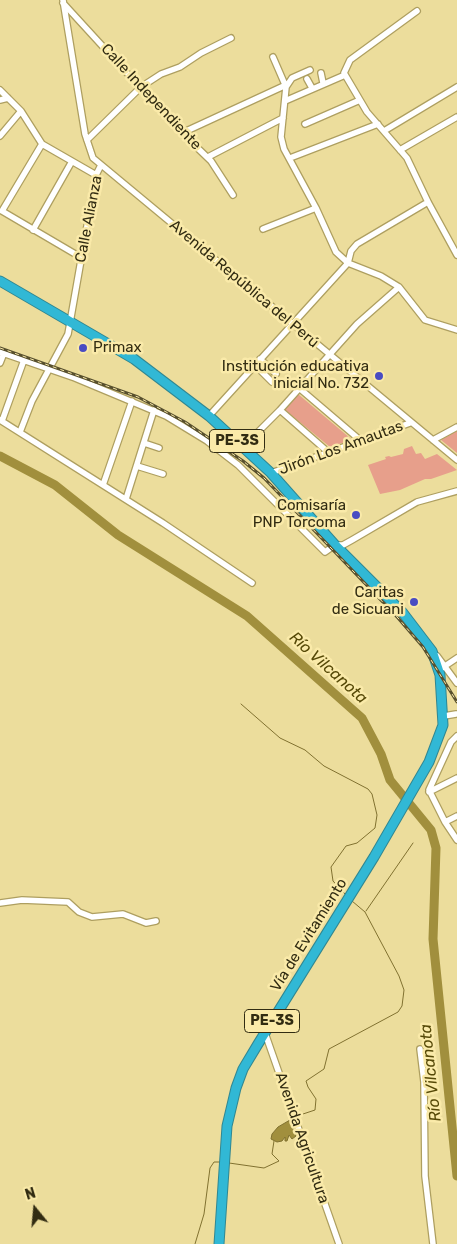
<!DOCTYPE html>
<html>
<head>
<meta charset="utf-8">
<style>
  body { margin:0 }
  #map { position:relative; width:457px; height:1244px; overflow:hidden; background:#ecdd9c; font-family:Rubik,sans-serif }
  canvas { display:block }
  .north { position:absolute; left:10px; top:1184px; width:50px; height:50px; -webkit-text-stroke:4px #faeaa9; paint-order:stroke; rotate:343deg; font-size:14px; font-weight:700; line-height:20px; text-align:center; color:#322c12 }
  .north::after { content:''; display:block; margin:auto; width:18px; height:22px; background:#322c12; clip-path:polygon(50% 0,100% 100%,50% 72%,0 100%) }
</style>
</head>
<body>
<div id="map">
<canvas width="457" height="1244"></canvas>
<div class="north">N</div>
</div>
<script>
const context = document.querySelector('canvas').getContext('2d');
context.lineJoin = 'round';
function paint(path, color) { context.fillStyle = color; context.fill(path, 'evenodd'); }
const toPath = rows => new Path2D(rows.map(r => 'M' + r).join(''));
function trace(path, color, width, dash) { context.strokeStyle = color; context.lineWidth = width; context.lineCap = dash ? 'butt' : 'round'; context.setLineDash(dash || []); context.stroke(path); }
function drawText(font, color, halo, rows, align = 'center') {
  context.font = font + ' Rubik,sans-serif'; context.lineWidth = 5; context.setLineDash([]); context.textBaseline = 'middle'; context.strokeStyle = halo; context.fillStyle = color; for (const [text, x, y, turn = 0] of rows) {
    context.save(); context.translate(x, y); context.rotate((+turn || 0) * Math.PI / 180); context.textAlign = isNaN(turn) ? turn : align; if (halo) context.strokeText(text, 0, 0); context.fillText(text, 0, 0); context.restore();
  }
}
const green = toPath([
  [298,394,350,438,351,440,330,447,284,409],
  [457,431,457,453,441,440],
  [412,446,416,454,421,453,425,459,437,454,457,470,431,479,425,479,400,490,380,494,368,465,386,459,385,457,389,456,391,457,403,454,404,449]
]);
const water = toPath([
  [290,1120,296,1136,292,1139,289,1135,287,1141,285,1141,285,1137,282,1141,277,1142,271,1139,272,1134,278,1127,290,1120]
]);
const stream = toPath([
  [241,704,280,738,305,750,324,766,368,789,372,794,377,815,375,828,357,843,346,846,331,867,333,881,345,894],
  [366,911,413,843],
  [297,1116,315,1110,316,1099,308,1087,306,1081,324,1069,329,1049,398,1012,402,1006,404,990,399,976,365,912,352,901],
  [229,1163,264,1168,279,1161,272,1154,274,1141],
  [195,1244,204,1214,210,1168,214,1162,220,1162]
]);
const river = toPath([
  [0,456,55,485,118,535,247,616,362,718,381,754,390,780,431,830,436,848,433,939,457,1176]
]);
const minor = toPath([
  [63,0,85,134,93,158,457,460],
  [63,3,182,133,211,161,233,195],
  [417,11,350,60,344,73,367,112,407,158,428,202,457,255],
  [273,57,286,87,281,137,284,149,316,208,336,252,348,263,381,276,399,287,425,320,457,330],
  [321,73,323,83],
  [307,79,312,88],
  [286,87,292,78,310,70],
  [0,90,21,111,42,144,96,175],
  [0,100,8,98],
  [285,101,345,75],
  [305,124,360,100],
  [384,131,457,87],
  [182,133,286,85],
  [0,136,21,111],
  [87,140,141,87,161,74,180,67,201,53,231,38],
  [42,144,2,211,82,258],
  [400,150,457,117],
  [208,157,283,118],
  [290,158,378,124],
  [263,229,316,208],
  [33,230,71,163],
  [0,352,75,378,166,416,207,441,238,465,325,552,335,545,343,545,352,540,417,502,457,491],
  [260,359,276,374],
  [0,363,4,353],
  [255,365,272,382],
  [299,388,360,440],
  [280,410,328,452],
  [209,416,348,263,351,251,357,244,428,202],
  [0,420,163,523,252,583],
  [2,421,24,360],
  [20,432,32,401,68,334,96,175,101,165],
  [433,440,457,427],
  [144,443,159,448],
  [243,447,280,410,357,324,399,287],
  [137,466,163,474],
  [271,473,410,423],
  [103,485,132,401],
  [126,499,154,410],
  [437,656,457,683],
  [442,668,457,658],
  [444,716,456,714],
  [457,736,451,742,429,790,445,822,457,840],
  [429,792,457,778],
  [445,822,457,816],
  [0,903,22,900,68,902,79,912,92,917,123,914,146,923,156,921],
  [265,1033,339,1244],
  [420,1049,424,1082,425,1176,433,1244]
]);
const highway = toPath([
  [0,281,134,359,209,416,271,473,335,545,403,613,432,651,440,675,443,725,429,762,374,857,258,1044,243,1069,236,1088,227,1126,219,1244]
]);
const rail = toPath([
  [0,348,138,397,185,422,243,461,264,478,398,618,423,647,457,702]
]);
const markers = [
  [83,348,5,"#494cc2"],
  [379,376,5,"#494cc2"],
  [356,515,5,"#494cc2"],
  [414,602,5,"#494cc2"]
];
const shields = [
  [237,441,55],
  [272,1021,55]
];
const shieldNames = [
  ["PE-3S",237,441],
  ["PE-3S",272,1021]
];
const streetNames = [
  ["Calle Independiente",151,97,47],
  ["Calle Alianza",89,219,-79],
  ["Avenida República del Perú",244,284,40],
  ["Jirón Los Amautas",341,448,-20],
  ["Vía de Evitamiento",309,935,-58],
  ["Avenida Agricultura",302,1138,71]
];
const poiNames = [
  ["Primax",93,348,"left"],
  ["Institución educativa",369,367],
  ["inicial No. 732",369,384],
  ["Comisaría",346,506],
  ["PNP Torcoma",346,523],
  ["Caritas",404,593],
  ["de Sicuani",404,610]
];
const waterNames = [
  ["Río Vilcanota",328,668,42],
  ["Río Vilcanota",431,1073,-96]
];
paint(green, '#e79f8b');
paint(water, '#a18f3d');
trace(water, '#807130', 1);
trace(stream, '#807130', 1);
trace(river, '#a18f3d', 9);
trace(minor, '#ae9f60', 8);
trace(highway, '#318791', 11);
trace(minor, '#fff', 5.5);
trace(highway, '#31b8d5', 9);
trace(rail, '#58502e', 3);
trace(rail, '#faeaa9', 1, [4]);
for (const [x, y, r, color] of markers) { const dot = new Path2D(); dot.arc(x, y, r, 0, 2 * Math.PI); context.fillStyle = color; context.fill(dot); trace(dot, '#faeaa9', 2); }
for (const [x, y, w] of shields) { const box = new Path2D(); box.roundRect(x - w / 2, y - 11.5, w, 23, 4); context.fillStyle = '#faeaa9'; context.fill(box); trace(box, '#322c12', 1); }
drawText('bold 14px', '#322c12', null, shieldNames);
drawText('15px', '#322c12', '#faeaa9', streetNames);
drawText('15px', '#322c12', '#faeaa9', poiNames, 'right');
drawText('italic 16px', '#564907', '#faeaa9', waterNames);
</script>
</body>
</html>
